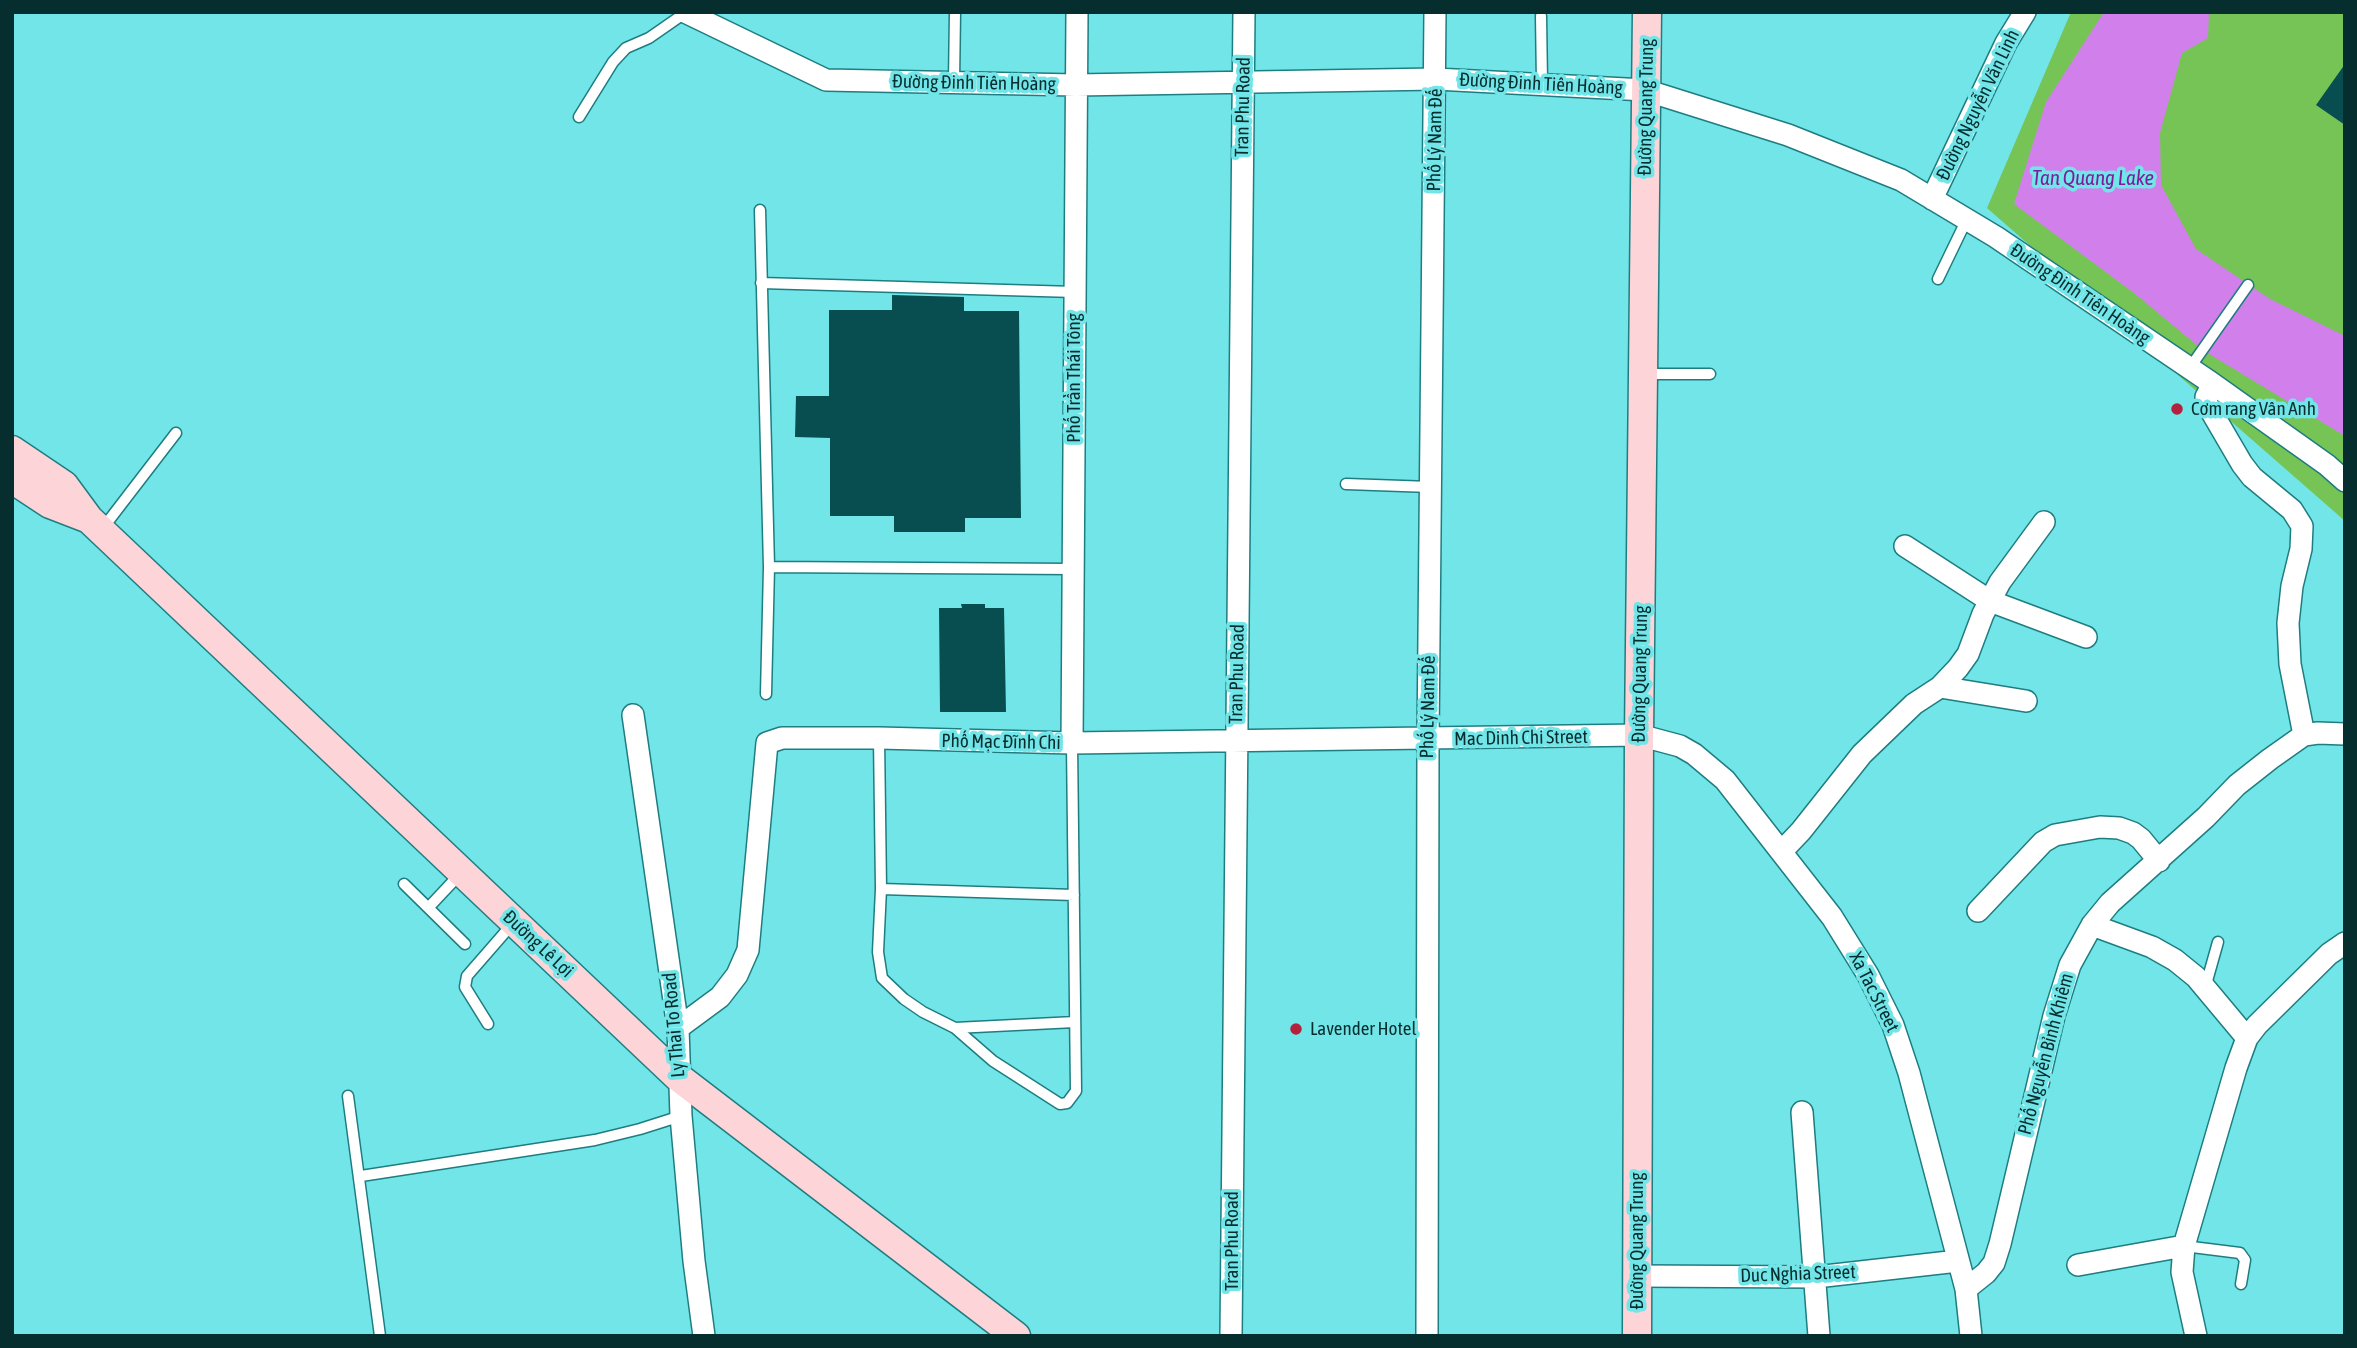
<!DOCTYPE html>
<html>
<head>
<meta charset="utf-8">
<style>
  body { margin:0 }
  #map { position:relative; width:2357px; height:1348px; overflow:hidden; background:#72e5e8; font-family:"Asap Condensed",sans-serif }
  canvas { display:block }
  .frame { position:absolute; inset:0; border:14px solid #072e2f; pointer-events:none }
</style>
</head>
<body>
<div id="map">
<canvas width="2357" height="1348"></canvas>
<div class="frame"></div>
</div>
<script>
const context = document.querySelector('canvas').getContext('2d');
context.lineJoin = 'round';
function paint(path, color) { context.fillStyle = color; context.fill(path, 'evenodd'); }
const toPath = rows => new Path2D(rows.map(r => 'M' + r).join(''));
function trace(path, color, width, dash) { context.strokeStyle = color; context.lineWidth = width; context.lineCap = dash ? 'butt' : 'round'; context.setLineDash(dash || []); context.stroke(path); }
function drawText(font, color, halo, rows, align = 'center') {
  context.font = font + ' "Asap Condensed",sans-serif'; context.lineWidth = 7; context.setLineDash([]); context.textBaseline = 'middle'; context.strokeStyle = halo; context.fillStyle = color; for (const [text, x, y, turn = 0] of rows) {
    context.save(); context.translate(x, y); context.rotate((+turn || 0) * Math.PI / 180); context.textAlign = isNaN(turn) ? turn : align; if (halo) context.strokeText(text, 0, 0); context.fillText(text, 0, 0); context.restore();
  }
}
const green = toPath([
  [2071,12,2345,12,2345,521,1987,208]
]);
const water = toPath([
  [2104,12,2209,12,2208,38,2182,53,2160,133,2161,185,2196,249,2270,299,2345,336,2345,436,2204,351,2134,293,2014,204,2046,102]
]);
const building = toPath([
  [2345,64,2345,125,2316,105],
  [892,295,964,297,964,311,1019,311,1021,518,965,518,965,532,894,532,894,516,830,516,830,438,795,437,796,396,829,396,829,310,892,310],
  [961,604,985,604,985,608,1004,608,1006,712,940,712,939,608,962,608]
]);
const lane = toPath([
  [1541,16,1542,83],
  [954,82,955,12],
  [579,117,613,62,626,48,649,38,685,13],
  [760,210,769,567,766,694],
  [1938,279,1967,219],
  [761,283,1075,292],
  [2189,369,2248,285],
  [1643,374,1710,374],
  [1346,484,1431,487],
  [103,528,176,433],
  [769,567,1073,569],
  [879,738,881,889,878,952,882,978,904,999,923,1012,955,1028,993,1061,1060,1104,1067,1103,1076,1091,1072,743],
  [404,884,465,944],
  [881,889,1074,895],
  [429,907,460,874],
  [2205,988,2218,942],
  [488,1024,465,987,467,976,514,922],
  [955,1028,1075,1022],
  [348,1096,380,1336],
  [361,1176,595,1140,640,1129,681,1116],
  [2184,1246,2240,1253,2245,1260,2241,1284]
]);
const street = toPath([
  [685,12,826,80,1076,85,1436,79,1645,90,1788,135,1901,180,1996,237,2213,384,2327,465,2345,481],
  [1932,199,2006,43,2025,12],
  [2213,384,2206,397,2207,404,2242,464,2252,477,2292,510,2302,526,2301,549,2292,586,2288,623,2290,664,2304,735],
  [1905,546,1990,601,2086,637],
  [1940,687,2026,701],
  [633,715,678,1028,681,1116,694,1261,704,1336],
  [1072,743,1077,12],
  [1782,851,1801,831,1862,754,1914,704,1940,687,1958,668,1968,654,1983,614,2000,582,2044,522],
  [1978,911,2043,842,2055,835,2100,827,2119,828,2133,833,2141,839,2159,861],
  [2092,925,2152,947,2175,960,2196,977,2247,1038],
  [678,1028,720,997,737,975,748,950,767,743,782,738,879,738,1072,743,1639,735,1680,746,1694,754,1725,780,1832,917,1868,975,1893,1025,1909,1073,1966,1289,1971,1336],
  [1802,1112,1819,1336],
  [2078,1265,2184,1246],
  [1637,1276,1816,1277,1958,1261],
  [1966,1289,1986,1273,1994,1263,2000,1244,2054,1016,2070,965,2092,925,2110,903,2206,817,2237,785,2270,759,2304,735,2318,733,2345,734],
  [1231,1336,1244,12],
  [1427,1336,1428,740,1435,12],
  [2196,1336,2182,1272,2184,1246,2236,1068,2247,1038,2257,1025,2329,954,2345,943]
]);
const secondary = toPath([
  [12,450,64,485,89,519,678,1077,1016,1336],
  [12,479,50,504,89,519],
  [1637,1336,1639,735,1647,12]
]);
const markers = [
  [2177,409,7,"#b4213c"],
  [1296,1029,7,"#b4213c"]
];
const streetNames = [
  ["Đường Đinh Tiên Hoàng",974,83,1],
  ["Đường Đinh Tiên Hoàng",1541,84,3],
  ["Đường Nguyễn Văn Linh",1978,105,-64],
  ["Tran Phu Road",1243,107,-89],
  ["Đường Quang Trung",1646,107,-89],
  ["Phố Lý Nam Đế",1435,140,-89],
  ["Đường Đinh Tiên Hoàng",2080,294,34],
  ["Phố Trần Thái Tông",1074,378,-90],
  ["Tran Phu Road",1237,674,-89],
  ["Đường Quang Trung",1640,674,-89],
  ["Phố Lý Nam Đế",1428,707,-89],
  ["Mac Dinh Chi Street",1521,738,-1],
  ["Phố Mạc Đĩnh Chi",1001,742,1],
  ["Đường Lê Lợi",538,944,43],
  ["Xa Tac Street",1874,992,63],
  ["Ly Thai To Road",674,1025,-95],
  ["Phố Nguyễn Bỉnh Khiêm",2046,1054,-75],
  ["Tran Phu Road",1232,1241,-90],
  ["Đường Quang Trung",1637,1241,-90],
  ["Duc Nghia Street",1798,1274,-2]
];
const poiNames = [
  ["Cơm rang Vân Anh",2191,409],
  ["Lavender Hotel",1310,1029]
];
const waterNames = [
  ["Tan Quang Lake",2093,178]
];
paint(green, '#76c456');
paint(water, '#d180eb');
paint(building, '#084e50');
trace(lane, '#1e7d80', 13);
trace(street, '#1e7d80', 24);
trace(secondary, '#1e7d80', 31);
trace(lane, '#fff', 10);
trace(street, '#fff', 21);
trace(secondary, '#fdd4d7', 28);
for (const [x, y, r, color] of markers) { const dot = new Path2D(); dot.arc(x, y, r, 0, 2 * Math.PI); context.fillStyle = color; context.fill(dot); trace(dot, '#72e5e8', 2.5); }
drawText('19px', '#072e2f', '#72e5e8', streetNames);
drawText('19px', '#072e2f', '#72e5e8', poiNames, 'left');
drawText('italic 21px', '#811b9d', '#72e5e8', waterNames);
</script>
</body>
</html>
